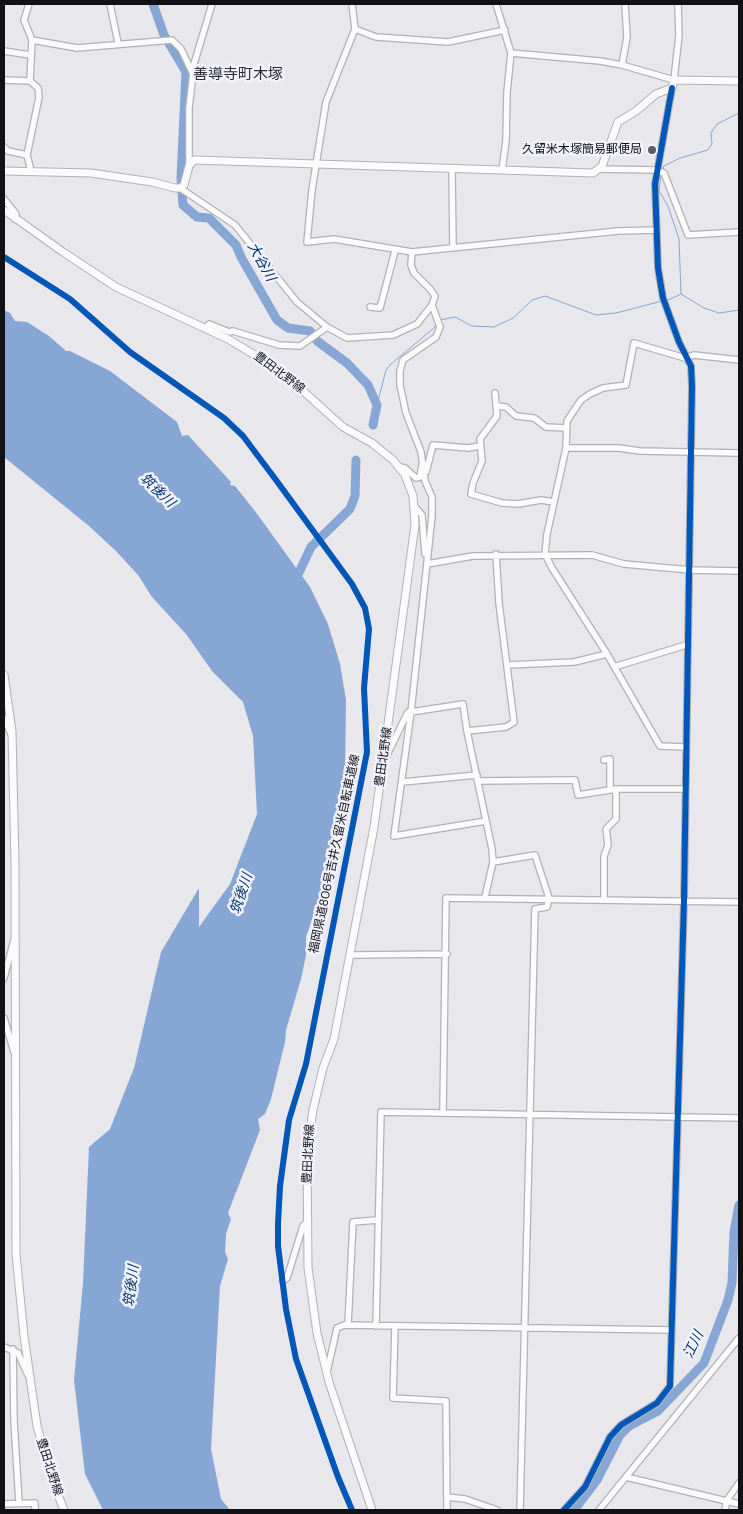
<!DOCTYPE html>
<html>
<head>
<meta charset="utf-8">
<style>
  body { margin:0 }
  #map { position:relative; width:743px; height:1514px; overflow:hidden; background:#e7e7ec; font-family:"DM Sans",sans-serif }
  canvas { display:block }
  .frame { position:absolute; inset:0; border:5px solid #121216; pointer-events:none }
</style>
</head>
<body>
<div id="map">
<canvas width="743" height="1514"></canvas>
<div class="frame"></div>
</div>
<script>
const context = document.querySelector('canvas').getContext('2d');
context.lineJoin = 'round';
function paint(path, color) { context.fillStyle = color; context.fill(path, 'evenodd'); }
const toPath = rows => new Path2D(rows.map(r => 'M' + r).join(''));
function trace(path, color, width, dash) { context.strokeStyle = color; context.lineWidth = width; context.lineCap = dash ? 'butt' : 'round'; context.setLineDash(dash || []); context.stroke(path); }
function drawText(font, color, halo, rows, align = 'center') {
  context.font = font + ' "DM Sans","Noto Sans JP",sans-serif'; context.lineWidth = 5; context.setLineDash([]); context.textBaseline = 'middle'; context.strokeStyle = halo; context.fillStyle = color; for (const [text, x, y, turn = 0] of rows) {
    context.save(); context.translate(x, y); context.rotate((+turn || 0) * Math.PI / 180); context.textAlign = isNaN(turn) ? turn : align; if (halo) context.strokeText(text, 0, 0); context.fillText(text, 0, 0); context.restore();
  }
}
const water = toPath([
  [4,310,10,313,15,321,27,322,49,336,66,351,70,351,110,371,177,422,182,436,188,435,231,482,230,485,235,486,255,511,310,587,328,624,340,664,346,700,345,774,335,818,324,885,306,937,306,955,301,979,286,1030,285,1042,271,1099,265,1114,258,1119,260,1130,228,1213,231,1219,226,1234,225,1252,228,1259,220,1286,211,1449,221,1499,230,1510,103,1510,85,1474,74,1380,83,1283,89,1147,110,1129,134,1068,161,952,199,888,199,927,230,884,257,814,253,736,243,702,212,671,186,634,152,597,138,575,116,551,89,526,4,457]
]);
const stream = toPath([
  [663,169,664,166,680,158,708,150,712,144,711,133,717,124,739,113],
  [661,175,659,191,668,206,679,239,681,294,704,308,719,313,739,310],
  [666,301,681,294],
  [440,320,455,317,472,326,494,327,513,318,532,300,545,296,596,315,616,313,662,301],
  [377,405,386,370,390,365,435,327,436,322]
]);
const river = toPath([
  [153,4,164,35,186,72,181,178,183,205,197,217,209,218,236,245,241,257,277,320,288,328,310,331,317,341,347,363,368,385,377,405,373,425],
  [295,581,311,547,350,509,355,496,356,460],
  [574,1510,597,1480,620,1435,629,1426,658,1411,704,1363,728,1300,732,1283,734,1232,739,1205]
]);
const minor = toPath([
  [29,4,24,20,32,40,30,81,38,88,39,97,27,155,31,171],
  [110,4,118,43],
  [352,4,355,29,326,102,312,190,307,242,334,239,412,252,618,231,657,230],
  [496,4,511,53,507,92,506,141,502,170],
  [355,29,376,37,448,42,505,30],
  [32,40,77,48,172,40,181,49,193,74],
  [4,51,30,55],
  [511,53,600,61,622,65,674,80,679,35,678,4],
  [622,65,627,37,625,4],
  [4,80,30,81],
  [4,147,8,151,27,155],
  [189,166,189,108,194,64,212,4],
  [452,168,453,248],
  [598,169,656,170,664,173,688,235,739,232],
  [180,188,235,225,297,302,327,327,347,338,393,335,417,324,432,305,435,296,430,289,414,273,411,265,412,252],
  [4,199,16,214,15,219],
  [432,305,440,327,436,337,403,360,400,371,400,385,406,413,421,452,425,481,432,497,432,516,411,712,463,704,467,731],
  [370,307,380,308,395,251],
  [205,329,209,324,229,332,233,331,279,345,300,346,327,327],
  [495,393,497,416,480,439,482,461,473,483,471,494,502,503,518,504,541,500,554,502],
  [497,406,506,407,516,416,534,418,546,427,566,428],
  [566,448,619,448,640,451,739,453],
  [400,467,405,468,416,478,420,477,422,465],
  [426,472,433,445,468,448,480,446],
  [415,507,422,515,425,554],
  [427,564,473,556,592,555,624,564,690,570,739,571],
  [508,665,574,662,607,654],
  [614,667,686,645],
  [4,718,11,734],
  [685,747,660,746,607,654,552,568,545,554,547,534,566,448,567,421,581,400,590,394,603,388,626,385,634,343,685,358,694,355,739,360],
  [604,760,610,759,610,790],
  [384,761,408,712,411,712,394,836,486,821],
  [479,781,575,780,578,795,616,789,685,789],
  [402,782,477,775],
  [493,862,535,855,549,898,547,907,535,909,520,1510],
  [485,897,493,862,492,849,467,731,506,727,514,722,499,603,496,554],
  [604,899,604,856,608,845,606,829,616,819,616,789],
  [351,955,447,954],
  [4,978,14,940],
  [4,1018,14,1052],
  [443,1112,446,898,739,902],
  [283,1281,287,1278,303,1226,307,1222],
  [348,1325,353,1222,378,1220],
  [376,1326,381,1112,739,1118],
  [395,1326,393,1398,446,1401,447,1510],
  [4,1347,18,1353,28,1375],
  [13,1349,14,1421,19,1503],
  [327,1372,337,1328,344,1325,672,1330],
  [626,1477,739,1504],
  [447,1497,465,1499,497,1510],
  [4,1504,35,1503,35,1510],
  [564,1510,585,1487,610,1437,621,1425,657,1403,670,1386,684,900,692,386,691,366,679,342,663,298,658,268,655,184,672,88],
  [599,1510,739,1338],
  [725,1510,727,1500,739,1483]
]);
const major = toPath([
  [4,171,91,173,152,182,175,188,180,188,184,185,189,166,194,160,593,173,602,166,618,122,636,111,656,94,672,88,674,80,739,81],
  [4,210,63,252,116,287,228,339,280,370,343,427,372,443,393,460,405,475,413,496,415,525,374,827,334,1039,323,1068,313,1110,307,1151,308,1268,317,1333,329,1382,372,1510],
  [4,675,12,731,15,864,16,1254,24,1336,37,1426,53,1482,64,1510]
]);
const cycleway = toPath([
  [4,257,70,299,130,352,224,418,243,436,276,480,352,584,365,608,369,629,364,688,367,752,306,1064,289,1120,280,1186,278,1224,278,1246,286,1309,296,1359,338,1477,352,1510],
  [564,1510,585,1487,610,1437,621,1425,657,1403,670,1386,684,900,692,386,691,366,679,342,663,298,658,268,655,184,672,88]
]);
const markers = [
  [652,150,5,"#5d5d61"]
];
const poiNames = [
  ["久留米木塚簡易郵便局",642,150]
];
const streetNames = [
  ["豊田北野線",279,373,37],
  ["豊田北野線",384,757,-82],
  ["福岡県道806号吉井久留米自転車道線",335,854,-78],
  ["豊田北野線",309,1154,-87],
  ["豊田北野線",49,1467,72]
];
const waterNames = [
  ["大谷川",261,262,61],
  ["筑後川",157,491,43],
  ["筑後川",242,894,-72],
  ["筑後川",132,1286,-83],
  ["江川",694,1345,-64]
];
const quarterNames = [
  ["善導寺町木塚",238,75]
];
paint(water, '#86a7d4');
trace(stream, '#86a7d4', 1);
trace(river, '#86a7d4', 9);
trace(minor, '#b2b2b6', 8);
trace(major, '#b2b2b6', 9);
trace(minor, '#fbfbfc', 5.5);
trace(major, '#fbfbfc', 7);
trace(cycleway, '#0057b8', 6);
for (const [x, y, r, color] of markers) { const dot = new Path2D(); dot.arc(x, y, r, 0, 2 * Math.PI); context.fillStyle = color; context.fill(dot); trace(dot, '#f1f2fd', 2); }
drawText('12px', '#121216', '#f1f2fd', poiNames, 'right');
drawText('12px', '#121216', '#f1f2fd', streetNames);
drawText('italic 14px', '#02346c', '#f1f2fd', waterNames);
drawText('15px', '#2b2c34', '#f1f2fd', quarterNames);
</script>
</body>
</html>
